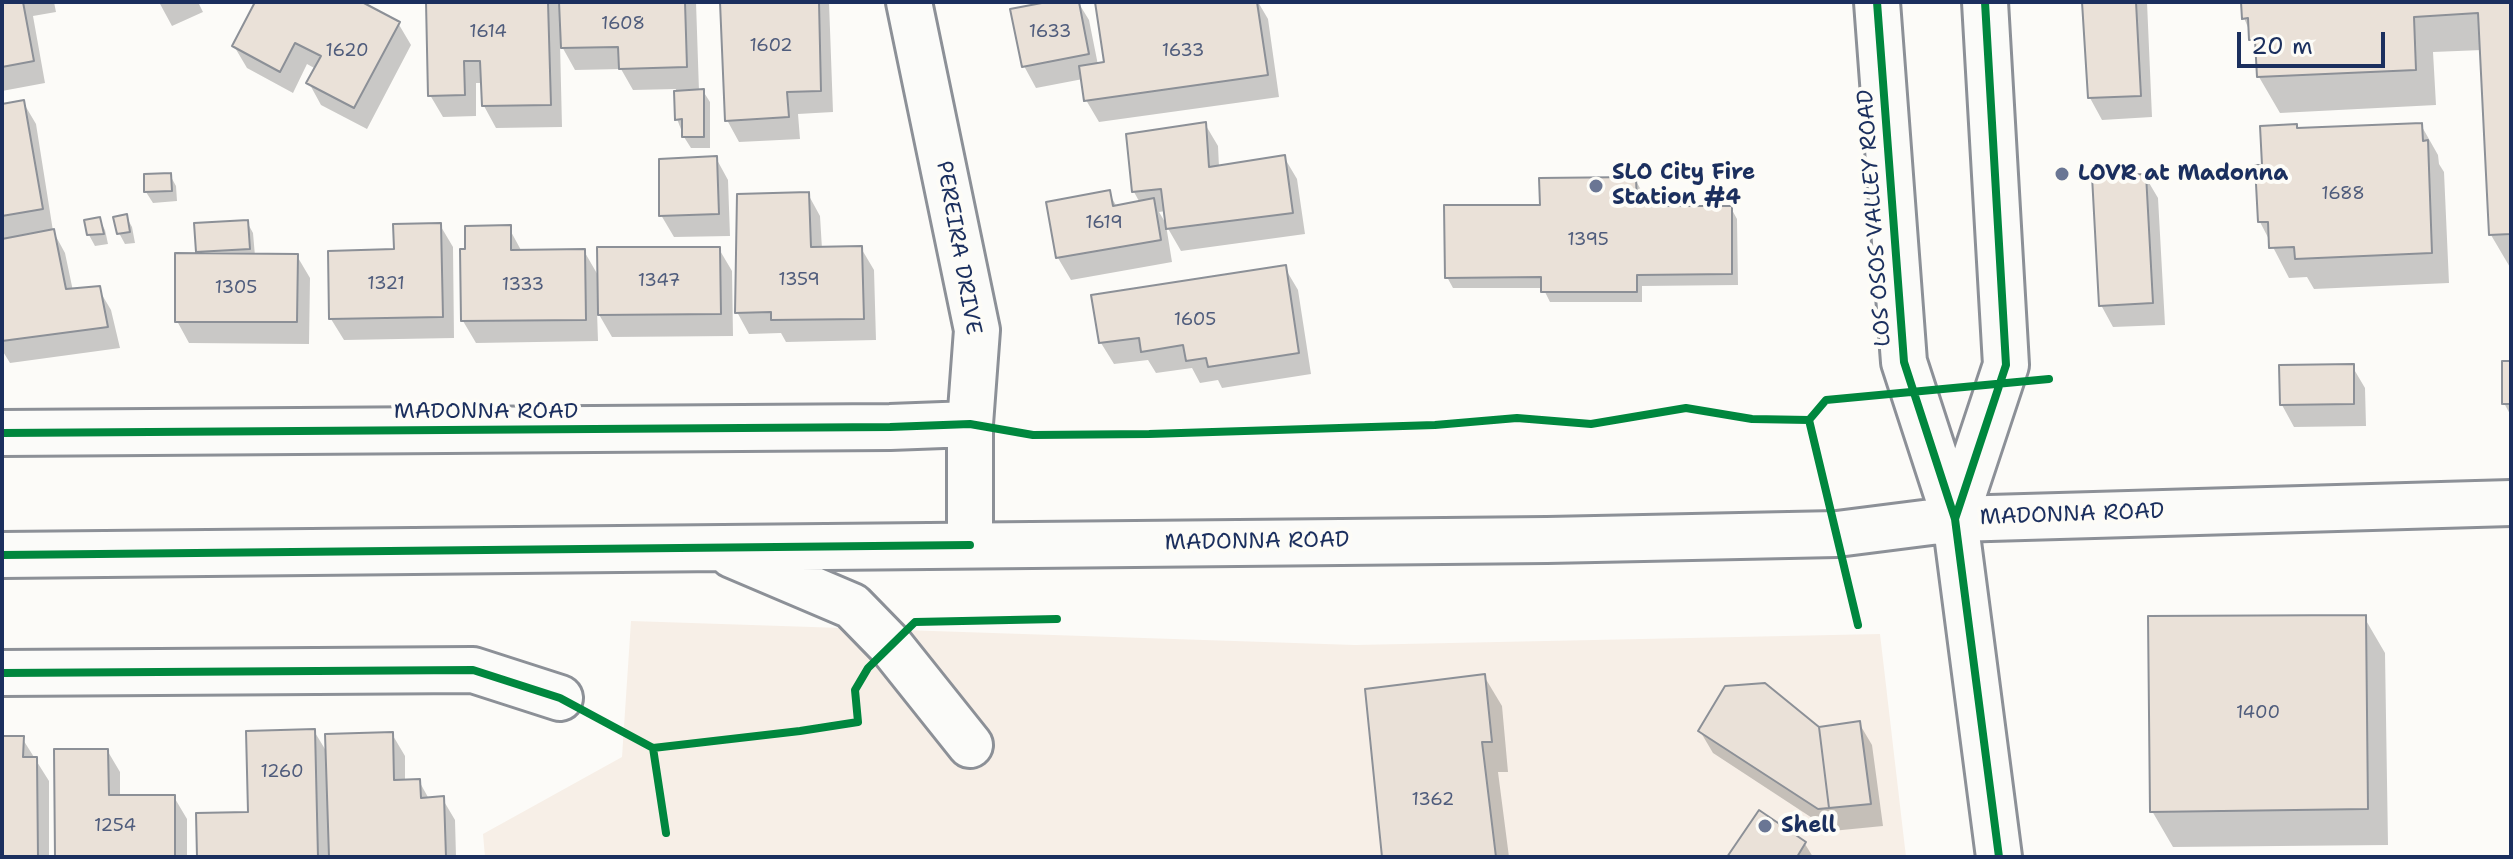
<!DOCTYPE html>
<html>
<head>
<meta charset="utf-8">
<style>
  body { margin:0 }
  #map { position:relative; width:2513px; height:859px; overflow:hidden; background:#fcfbf8; font-family:"Shantell Sans",sans-serif }
  canvas { display:block }
  .frame { position:absolute; inset:0; border:4px solid #1b2f5e; pointer-events:none }
  .scale { position:absolute; left:2237px; top:32px; width:148px; height:36px; box-sizing:border-box; border:4px solid #1b2f5e; border-top:0; padding-left:10px; font-size:24px; line-height:28px; white-space:nowrap; color:#1b2f5e; -webkit-text-stroke:6px #fdfcf7; paint-order:stroke }
</style>
</head>
<body>
<div id="map">
<canvas width="2513" height="859"></canvas>
<div class="frame"></div>
<div class="scale">20 m</div>
</div>
<script>
const context = document.querySelector('canvas').getContext('2d');
context.lineJoin = 'round';
function paint(path, color) { context.fillStyle = color; context.fill(path, 'evenodd'); }
const toPath = rows => new Path2D(rows.map(r => 'M' + r).join(''));
function trace(path, color, width, dash) { context.strokeStyle = color; context.lineWidth = width; context.lineCap = dash ? 'butt' : 'round'; context.setLineDash(dash || []); context.stroke(path); }
function drawText(font, color, halo, rows, align = 'center') {
  context.font = font + ' "Shantell Sans",sans-serif'; context.lineWidth = 8; context.setLineDash([]); context.textBaseline = 'middle'; context.strokeStyle = halo; context.fillStyle = color; for (const [text, x, y, turn = 0] of rows) {
    context.save(); context.translate(x, y); context.rotate((+turn || 0) * Math.PI / 180); context.textAlign = isNaN(turn) ? turn : align; if (halo) context.strokeText(text, 0, 0); context.fillText(text, 0, 0); context.restore();
  }
}
const built = toPath([
  [631,621,1355,645,1880,634,1906,857,485,857,483,834,622,757]
]);
const shadow = toPath([
  [2,2,54,2,56,12,33,16,45,83,2,91],
  [159,2,198,2,203,12,172,26],
  [257,2,358,2,398,23,411,45,367,129,321,105,309,83,316,69,307,64,293,93,247,68,234,46],
  [428,2,557,2,561,9,561,2,696,2,699,91,703,91,710,102,710,148,691,148,684,137,677,119,676,89,633,90,621,69,575,70,560,43,562,127,496,128,484,106,483,83,476,83,476,116,443,117,430,95],
  [722,2,829,2,833,112,798,114,800,139,739,142,727,120],
  [1058,2,1078,2,1089,20,1098,65,1106,64,1097,2,1258,2,1268,19,1279,97,1099,122,1086,100,1083,79,1036,88,1024,66],
  [2084,2,2147,2,2152,117,2102,120,2090,98],
  [2243,2,2511,2,2511,269,2491,235,2482,50,2433,52,2436,105,2280,113,2259,77,2258,51,2244,18],
  [23,102,36,124,53,231,65,253,73,291,98,288,111,310,120,348,10,363,2,350,2,106],
  [1205,124,1218,146,1219,167,1284,157,1297,179,1305,234,1181,251,1166,225,1172,262,1071,280,1058,258,1109,193,1117,207,1140,203,1134,192],
  [1166,211,1168,227,1159,212],
  [2421,125,2438,155,2439,164,2444,172,2449,283,2314,289,2307,277,2289,278,2260,222,2264,167,2298,130],
  [716,158,728,180,730,236,674,237,661,215],
  [170,175,176,186,177,201,153,203,146,192],
  [2145,176,2158,198,2165,325,2113,327,2101,305],
  [1635,179,1641,190,1642,208,1731,208,1737,219,1738,285,1642,286,1642,302,1550,302,1543,288,1453,288,1447,277,1542,207],
  [808,194,820,216,822,249,861,248,874,270,876,340,786,342,781,333,749,334,737,312],
  [126,216,132,227,135,243,125,244,119,233],
  [99,219,105,230,108,244,95,246,89,235],
  [247,222,253,233,255,256,297,256,310,278,309,344,189,343,177,321,201,255,198,252],
  [440,225,453,247,454,338,344,340,331,319,396,251],
  [509,228,522,252,584,251,599,277,719,249,732,271,733,336,612,337,597,311,598,341,476,343,463,321,467,251],
  [1285,268,1298,290,1311,374,1222,388,1218,380,1200,383,1192,368,1156,373,1148,360,1114,364,1101,343],
  [2511,363,2511,416,2504,403],
  [2352,366,2365,388,2366,426,2294,427,2282,405],
  [2364,617,2385,653,2388,845,2173,847,2152,811],
  [1484,676,1502,706,1508,772,1498,772,1509,857,1384,857],
  [1859,723,1872,745,1883,826,1832,831,1713,753,1700,731,1818,729],
  [314,731,328,754,392,734,405,756,405,781,419,781,429,799,442,798,455,820,456,857,199,857,250,814],
  [2,738,22,738,49,781,49,857,2,857],
  [107,750,120,772,120,797,174,797,187,819,187,857,57,857],
  [1805,844,1813,857,1729,857]
]);
const building = toPath([
  [2,2,23,2,34,61,2,67,2,2],
  [255,2,362,2,400,22,354,108,306,83,321,56,295,43,280,72,232,46,255,2],
  [426,2,548,2,551,105,482,106,480,61,464,61,465,95,428,96,426,2],
  [559,2,685,2,687,67,619,69,618,47,561,48,559,2],
  [720,2,819,2,821,91,787,92,789,117,725,121,720,2],
  [1047,2,1079,2,1089,54,1022,67,1010,9,1047,2],
  [1095,2,1257,2,1268,75,1084,101,1079,66,1104,62,1095,2],
  [2082,2,2136,2,2141,96,2088,98,2082,2],
  [2241,2,2511,2,2511,234,2489,235,2478,13,2414,17,2416,70,2257,77,2255,40,2249,40,2248,18,2242,19,2241,2],
  [704,89,704,137,682,137,682,119,675,120,674,91,704,89],
  [24,100,43,209,2,216,2,104,24,100],
  [1206,122,1209,167,1285,155,1293,213,1166,229,1161,189,1132,192,1126,134,1206,122],
  [2422,123,2423,141,2428,140,2432,253,2295,259,2294,247,2269,248,2268,222,2258,222,2255,165,2262,165,2260,126,2297,124,2297,128,2422,123],
  [717,156,719,214,659,216,659,159,717,156],
  [171,173,172,191,144,192,144,174,171,173],
  [2146,174,2153,303,2099,306,2092,176,2146,174],
  [1636,177,1637,206,1732,206,1732,274,1637,275,1637,292,1541,292,1541,277,1445,278,1444,205,1540,205,1539,178,1636,177],
  [1110,190,1113,206,1154,198,1161,240,1056,258,1046,202,1110,190],
  [809,192,811,247,862,246,864,319,771,320,771,312,735,313,737,194,809,192],
  [127,214,130,232,117,234,113,217,127,214],
  [100,217,104,234,87,235,84,220,100,217],
  [248,220,250,249,196,252,194,223,248,220],
  [441,223,443,317,329,319,328,251,394,249,393,224,441,223],
  [511,225,511,250,585,249,586,320,461,321,460,249,465,249,465,226,511,225],
  [54,229,66,289,100,286,108,327,2,341,2,239,54,229],
  [597,247,720,247,721,314,598,315,597,247],
  [175,253,298,254,297,322,175,322,175,253],
  [1286,265,1299,353,1208,367,1206,358,1186,361,1183,345,1141,352,1139,338,1099,343,1091,295,1286,265],
  [2502,361,2511,361,2511,404,2502,404,2502,361],
  [2354,364,2354,404,2280,405,2279,365,2354,364],
  [2366,615,2368,809,2150,812,2148,616,2366,615],
  [1485,674,1492,742,1482,742,1496,857,1382,857,1365,689,1485,674],
  [1765,683,1819,727,1829,808,1818,809,1698,731,1725,686,1765,683],
  [1860,721,1871,804,1829,808,1819,727,1860,721],
  [315,729,318,857,197,857,196,813,248,812,246,731,315,729],
  [393,732,394,780,420,779,421,798,444,796,446,857,329,857,325,734,393,732],
  [2,736,24,736,23,757,37,757,38,857,2,857,2,736],
  [54,749,108,749,109,795,175,795,175,857,55,857,54,749],
  [1759,810,1806,842,1797,857,1727,857,1759,810]
]);
const minor = toPath([
  [909,2,977,330,970,424,970,545],
  [2,433,890,427,970,424],
  [2,673,473,670,560,698]
]);
const tertiary = toPath([
  [1955,519,2511,503]
]);
const secondary = toPath([
  [1877,2,1904,362,1955,519,1999,857],
  [1955,519,2006,365,1985,2],
  [2,555,1547,540,1837,534,1955,519],
  [732,555,852,606,891,646,970,745]
]);
const cycleway = toPath([
  [1877,2,1904,362,1955,519,1999,857],
  [1809,420,1826,400,2049,379],
  [2,433,890,427,970,424,1033,435,1149,434,1435,425,1517,418,1591,424,1686,408,1752,419,1809,420,1858,625],
  [1955,519,2006,365,1985,2],
  [2,555,970,545],
  [2,673,473,670,560,698,653,748,666,833],
  [653,748,800,731,858,722,855,690,868,668,915,622,1057,619]
]);
const markers = [
  [2062,174,8,"#6a7694"],
  [1596,186,8,"#6a7694"],
  [1765,826,8,"#6a7694"]
];
const numberNames = [
  ["1608",623,24],
  ["1614",488,32],
  ["1633",1050,32],
  ["1602",771,46],
  ["1620",347,51],
  ["1633",1183,51],
  ["1688",2343,194],
  ["1619",1104,223],
  ["1395",1588,240],
  ["1359",799,280],
  ["1347",659,281],
  ["1321",386,284],
  ["1333",523,285],
  ["1305",236,288],
  ["1605",1195,320],
  ["1400",2258,713],
  ["1260",282,772],
  ["1362",1433,800],
  ["1254",115,826]
];
const poiNames = [
  ["SLO City Fire",1612,173],
  ["Station #4",1612,198],
  ["LOVR at Madonna",2078,174],
  ["Shell",1781,826]
];
const streetNames = [
  ["LOS OSOS VALLEY ROAD",1875,218,-94],
  ["PEREIRA DRIVE",958,248,80],
  ["MADONNA ROAD",486,412],
  ["MADONNA ROAD",2072,515,-2],
  ["MADONNA ROAD",1257,542,-1]
];
paint(built, '#f7efe7');
paint(shadow, '#0003');
paint(building, '#eae1d8');
trace(building, '#8c9097', 2);
trace(minor, '#8c9097', 50);
trace(tertiary, '#8c9097', 50);
trace(secondary, '#8c9097', 50);
trace(minor, '#fbfbf9', 44);
trace(tertiary, '#fbfbf9', 44);
trace(secondary, '#fbfbf9', 44);
trace(cycleway, '#00873e', 8);
for (const [x, y, r, color] of markers) { const dot = new Path2D(); dot.arc(x, y, r, 0, 2 * Math.PI); context.fillStyle = color; context.fill(dot); trace(dot, '#fdfcf7', 3); }
drawText('18px', '#4f5c7c', null, numberNames);
drawText('bold 22px', '#1b2f5e', '#fdfcf7', poiNames, 'left');
drawText('22px', '#1b2f5e', '#fdfcf7', streetNames);
</script>
</body>
</html>
